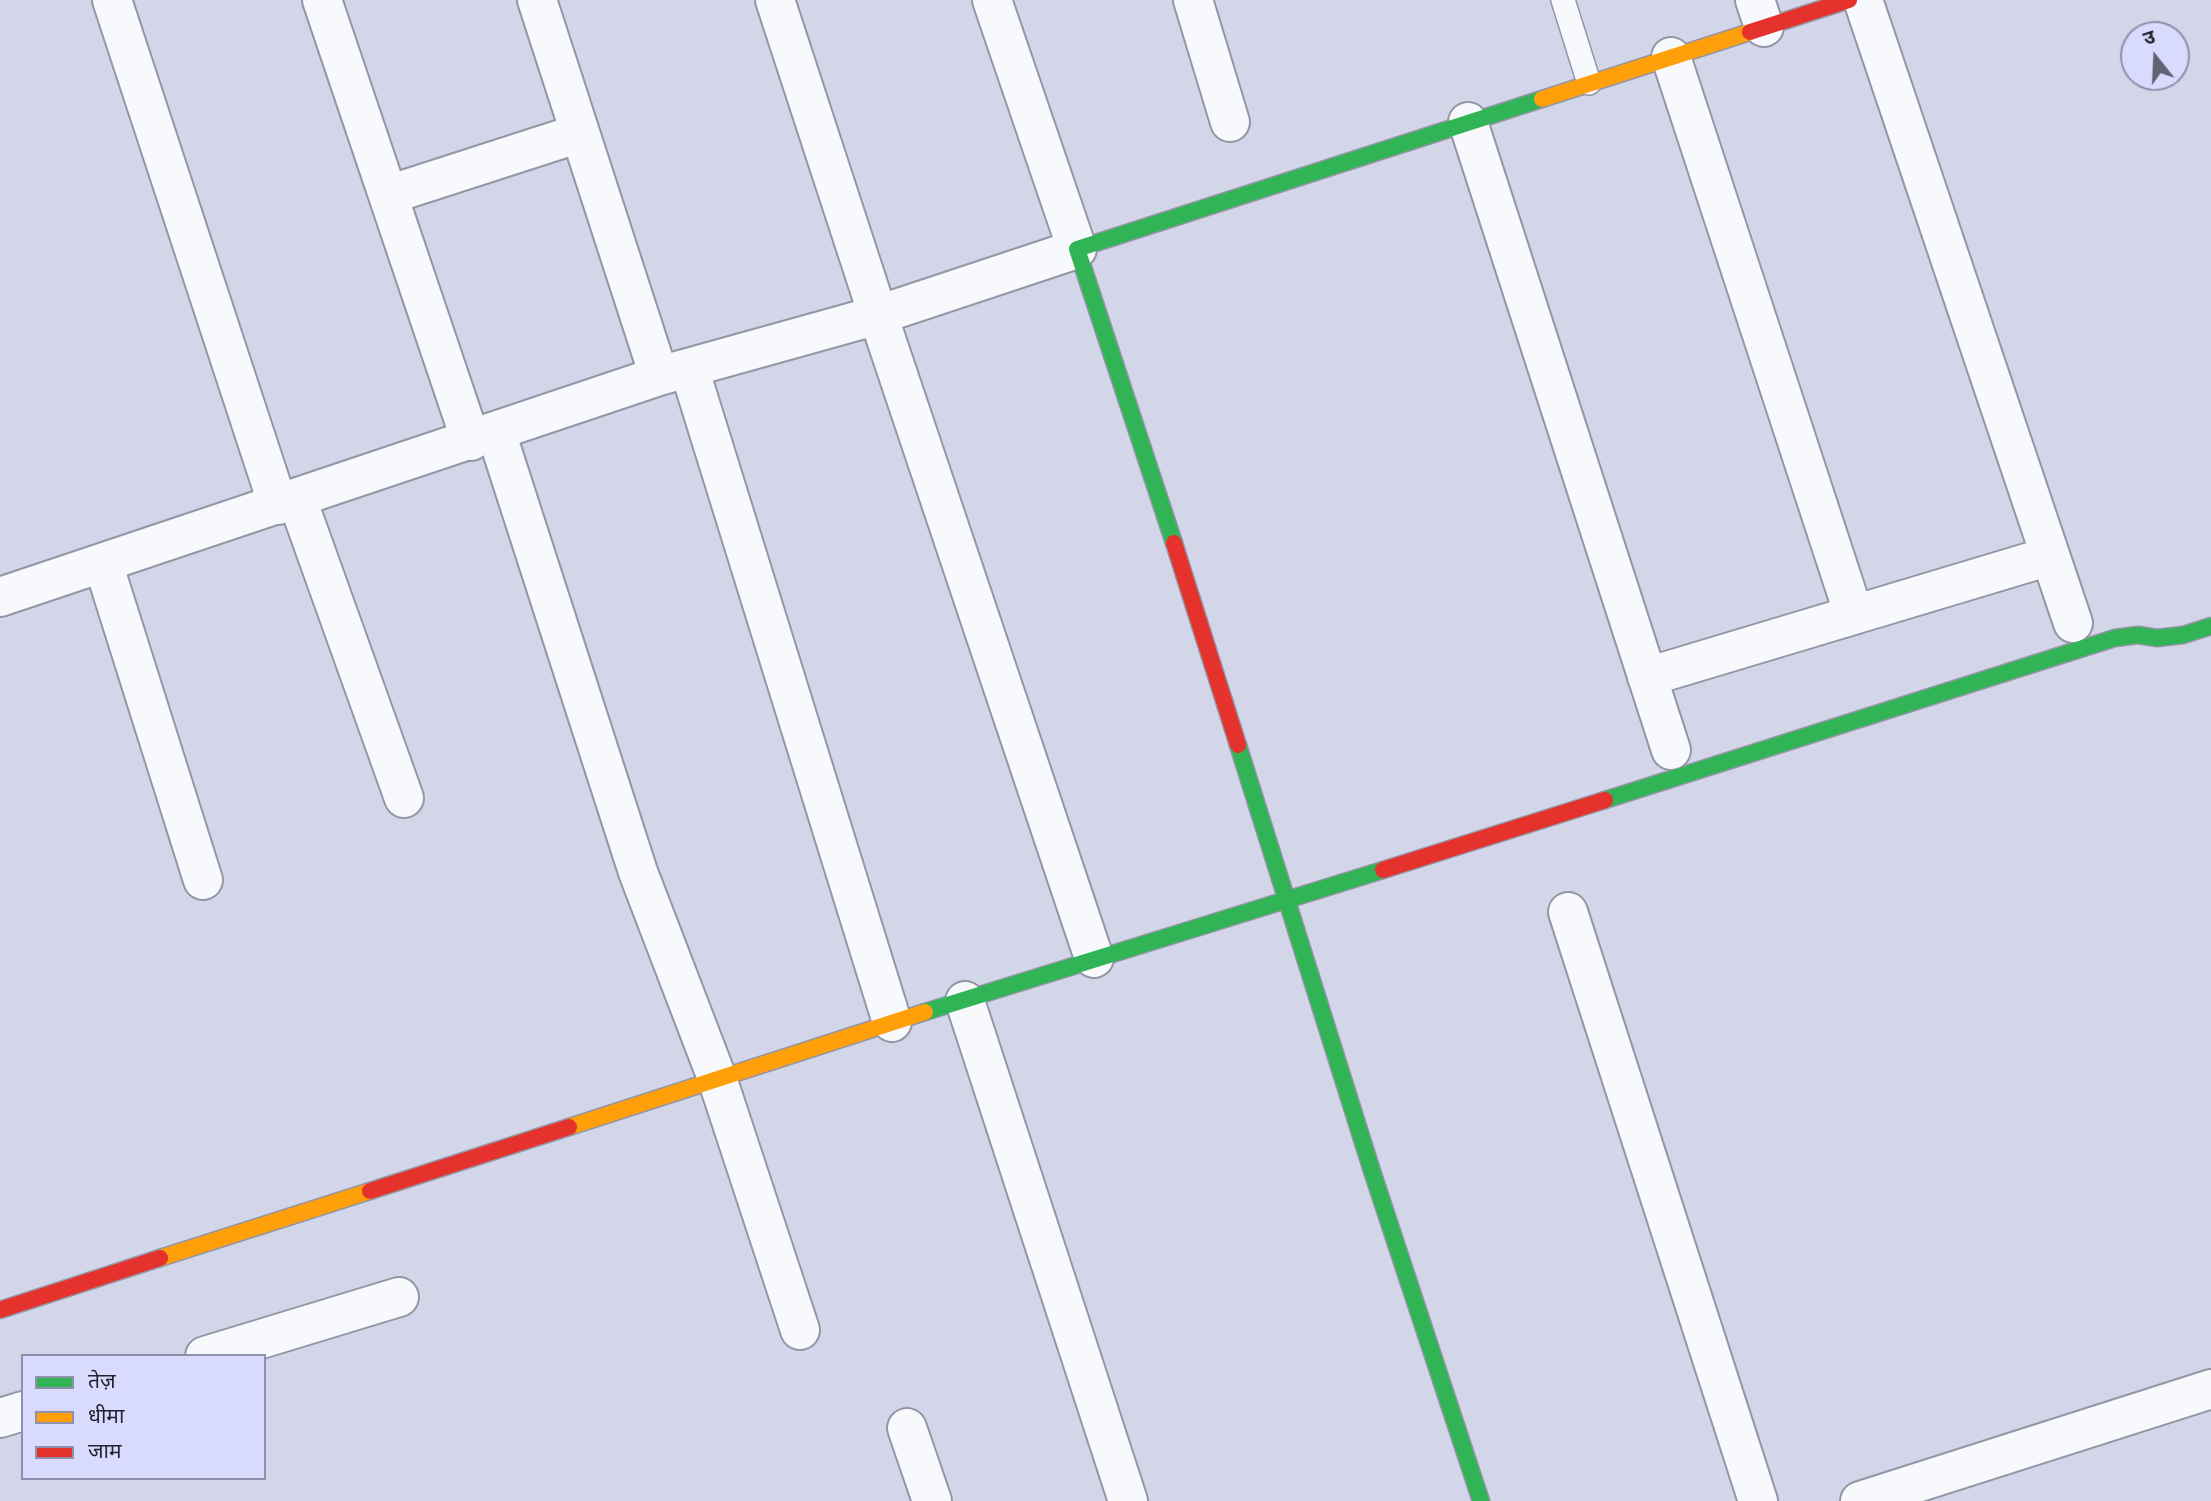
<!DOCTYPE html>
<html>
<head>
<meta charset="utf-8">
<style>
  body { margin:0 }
  #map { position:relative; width:2211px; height:1501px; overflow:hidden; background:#d3d5e9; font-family:"Roboto Serif","Noto Sans Devanagari",serif }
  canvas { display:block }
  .legend { position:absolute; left:21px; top:1354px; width:245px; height:126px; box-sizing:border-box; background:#d8dafe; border:2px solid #8f90ac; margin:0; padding:9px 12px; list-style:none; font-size:21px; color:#222230 }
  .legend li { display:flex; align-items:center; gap:14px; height:35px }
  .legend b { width:35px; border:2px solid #8f90ac }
  .north { position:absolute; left:2120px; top:21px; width:70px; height:70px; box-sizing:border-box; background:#d8dafe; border:2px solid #8f90ac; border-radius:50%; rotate:342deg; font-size:19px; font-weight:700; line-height:28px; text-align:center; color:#222230 }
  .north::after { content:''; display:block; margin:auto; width:24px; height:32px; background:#606171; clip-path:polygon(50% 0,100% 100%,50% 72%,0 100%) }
</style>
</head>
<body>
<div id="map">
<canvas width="2211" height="1501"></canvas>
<ul class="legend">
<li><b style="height:9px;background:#30b455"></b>तेज़</li>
<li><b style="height:9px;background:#ff9f0a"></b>धीमा</li>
<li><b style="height:9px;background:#e5322d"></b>जाम</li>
</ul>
<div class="north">उ</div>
</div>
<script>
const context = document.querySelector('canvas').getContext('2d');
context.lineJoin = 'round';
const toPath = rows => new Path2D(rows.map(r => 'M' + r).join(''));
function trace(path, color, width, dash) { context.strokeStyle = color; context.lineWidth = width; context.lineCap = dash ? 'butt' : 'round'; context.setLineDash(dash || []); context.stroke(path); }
const lane = toPath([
  [1563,0,1589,83]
]);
const street = toPath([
  [112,0,278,505],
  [322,0,471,441],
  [537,0,659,376],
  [775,0,878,315,1094,958],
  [1193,0,1230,122],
  [1755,0,1764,27],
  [1863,0,2073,623],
  [1671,57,1854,615],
  [1468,122,1671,750],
  [388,195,580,133],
  [689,368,892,1022],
  [496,432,638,872,717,1078,800,1330],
  [297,499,404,798],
  [103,563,203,880],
  [0,597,659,376,878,315,1077,249,992,0],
  [1647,677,2050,556],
  [1568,912,1758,1501],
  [965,1001,1128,1501],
  [205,1356,399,1297],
  [0,1418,23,1411],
  [907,1428,932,1501],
  [1860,1501,2211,1389]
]);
const fast = toPath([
  [1174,543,1077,249,1542,99],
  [1238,745,1372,1171,1481,1501],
  [1605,800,2115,638,2138,635,2157,638,2183,635,2211,626],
  [925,1012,1383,870]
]);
const slow = toPath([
  [1542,99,1750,32],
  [569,1127,925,1012],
  [160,1258,370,1191]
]);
const jam = toPath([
  [1750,32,1849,0],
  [1174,543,1238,745],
  [1383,870,1605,800],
  [370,1191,569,1127],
  [0,1310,160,1258]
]);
trace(lane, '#9496a5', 26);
trace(street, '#9496a5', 42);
trace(fast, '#9496a5', 19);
trace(slow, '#9496a5', 19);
trace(jam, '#9496a5', 19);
trace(lane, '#f8f9fc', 23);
trace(street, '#f8f9fc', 38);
trace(fast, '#30b455', 16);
trace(slow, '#ff9f0a', 16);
trace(jam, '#e5322d', 16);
</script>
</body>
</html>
